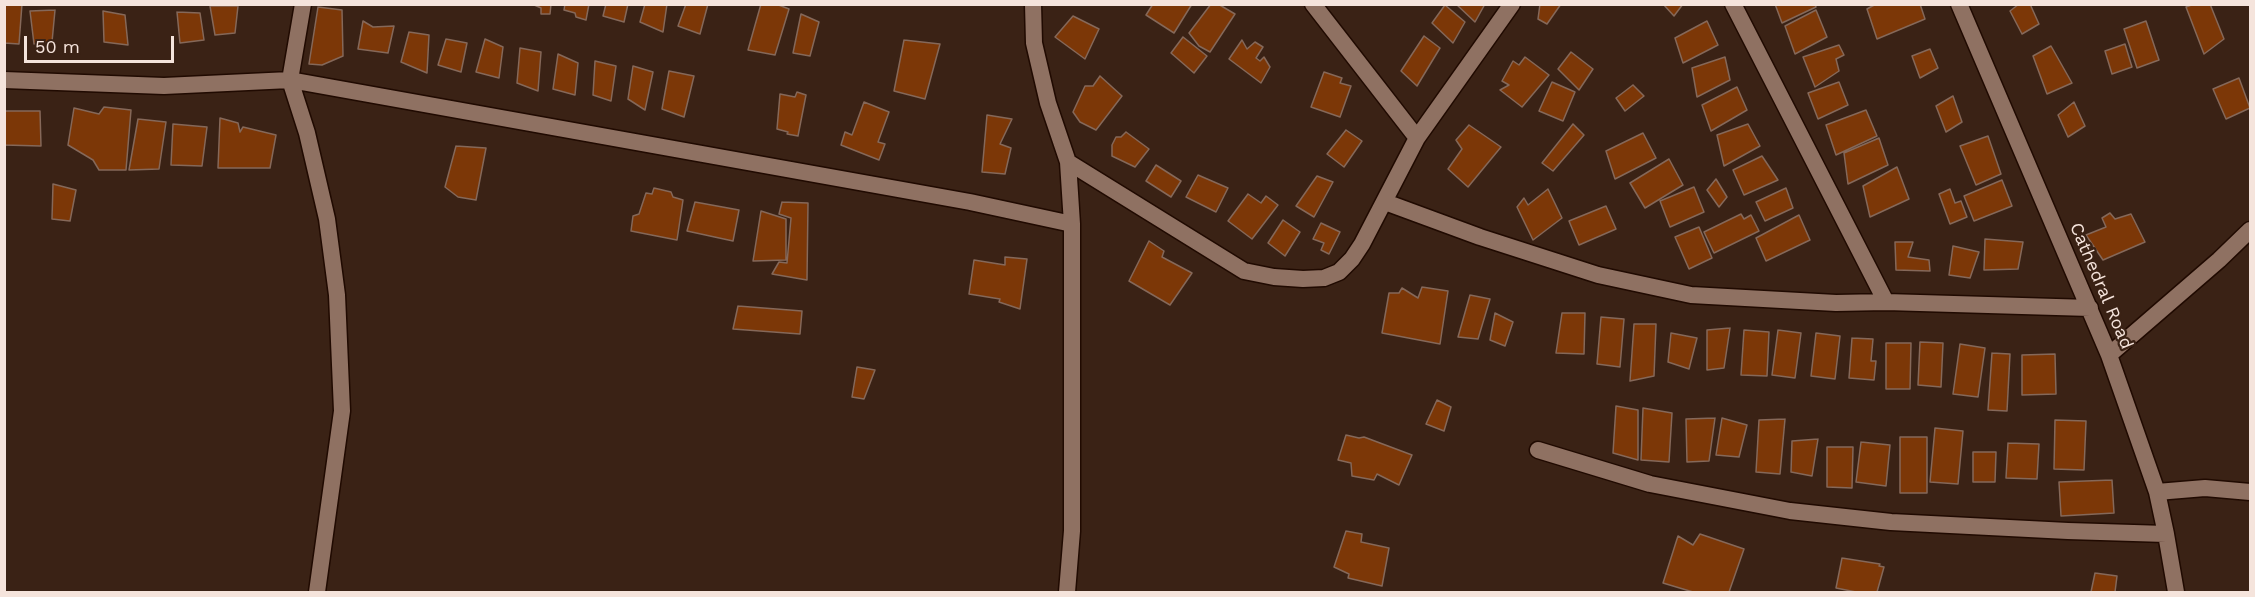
<!DOCTYPE html>
<html>
<head>
<meta charset="utf-8">
<style>
  body { margin:0 }
  #map { position:relative; width:2255px; height:597px; overflow:hidden; background:#3a2215; font-family:"Work Sans",sans-serif }
  canvas { display:block }
  .frame { position:absolute; inset:0; border:6px solid #f5e4dc; pointer-events:none }
  .scale { position:absolute; left:24px; top:36px; width:150px; height:27px; box-sizing:border-box; border:3px solid #f5e4dc; border-top:0; padding-left:8px; font-size:18px; line-height:21px; white-space:nowrap; color:#f5e4dc; -webkit-text-stroke:4px #3a2215; paint-order:stroke }
</style>
</head>
<body>
<div id="map">
<canvas width="2255" height="597"></canvas>
<div class="frame"></div>
<div class="scale">50 m</div>
</div>
<script>
const context = document.querySelector('canvas').getContext('2d');
context.lineJoin = 'round';
function paint(path, color) { context.fillStyle = color; context.fill(path, 'evenodd'); }
const toPath = rows => new Path2D(rows.map(r => 'M' + r).join(''));
function trace(path, color, width, dash) { context.strokeStyle = color; context.lineWidth = width; context.lineCap = dash ? 'butt' : 'round'; context.setLineDash(dash || []); context.stroke(path); }
function drawText(font, color, halo, rows, align = 'center') {
  context.font = font + ' "Work Sans",sans-serif'; context.lineWidth = 4.5; context.setLineDash([]); context.textBaseline = 'middle'; context.strokeStyle = halo; context.fillStyle = color; for (const [text, x, y, turn = 0] of rows) {
    context.save(); context.translate(x, y); context.rotate((+turn || 0) * Math.PI / 180); context.textAlign = isNaN(turn) ? turn : align; if (halo) context.strokeText(text, 0, 0); context.fillText(text, 0, 0); context.restore();
  }
}
const building = toPath([
  [4,4,22,4,19,44,4,43,4,4],
  [532,4,551,4,550,14,541,14,541,8,532,4],
  [565,4,589,4,586,20,576,17,575,13,564,10,565,4],
  [606,4,628,4,624,22,603,16,606,4],
  [645,4,667,4,663,32,640,22,645,4],
  [686,4,708,4,700,34,678,26,686,4],
  [761,4,776,4,789,9,775,55,748,50,761,4],
  [1153,4,1192,4,1174,33,1146,15,1153,4],
  [1211,4,1218,4,1235,14,1210,52,1199,46,1189,33,1211,4],
  [1456,4,1485,4,1475,22,1456,4],
  [1540,4,1561,4,1547,24,1538,19,1540,4],
  [1663,4,1683,4,1674,16,1663,4],
  [1775,4,1815,4,1816,7,1782,23,1775,4],
  [1876,4,1920,4,1925,19,1877,39,1867,9,1876,4],
  [2019,4,2030,4,2039,24,2022,34,2010,11,2019,4],
  [2194,4,2210,4,2224,39,2204,54,2186,7,2194,4],
  [1445,5,1465,22,1453,43,1432,23,1445,5],
  [210,6,238,6,235,33,215,35,210,6],
  [318,7,342,10,343,56,322,65,309,64,318,7],
  [55,10,52,42,34,44,30,11,55,10],
  [1816,10,1827,37,1795,54,1785,26,1816,10],
  [103,11,125,15,128,45,104,42,103,11],
  [177,12,200,13,204,40,180,43,177,12],
  [801,14,819,22,810,56,793,53,801,14],
  [1073,16,1099,29,1085,59,1055,37,1073,16],
  [363,21,373,27,394,26,388,53,358,49,363,21],
  [1707,21,1718,45,1683,63,1675,38,1707,21],
  [2146,21,2159,60,2137,68,2124,29,2146,21],
  [409,32,429,35,427,73,401,62,409,32],
  [1424,36,1440,48,1417,86,1401,71,1424,36],
  [1183,37,1207,56,1194,73,1171,53,1183,37],
  [446,39,467,43,461,72,438,65,446,39],
  [485,39,503,47,499,78,476,72,485,39],
  [904,40,940,44,925,99,894,91,904,40],
  [1242,40,1247,49,1255,42,1263,47,1256,58,1260,61,1264,57,1270,67,1261,83,1229,59,1242,40],
  [2125,44,2132,67,2112,74,2105,51,2125,44],
  [1839,45,1844,55,1836,59,1839,71,1815,87,1803,57,1839,45],
  [2051,46,2072,83,2047,94,2033,56,2051,46],
  [520,48,541,52,538,91,517,83,520,48],
  [1930,49,1938,68,1920,78,1912,56,1930,49],
  [1571,52,1593,69,1579,90,1558,69,1571,52],
  [558,54,578,63,575,95,553,89,558,54],
  [1525,57,1549,75,1522,107,1500,90,1509,85,1502,81,1513,61,1519,65,1525,57],
  [1725,57,1730,80,1697,97,1692,68,1725,57],
  [595,61,616,66,611,101,593,95,595,61],
  [633,66,653,72,645,110,628,99,633,66],
  [669,71,694,76,684,117,662,109,669,71],
  [1324,72,1342,78,1340,83,1351,86,1340,117,1311,107,1324,72],
  [1100,76,1122,96,1096,130,1080,122,1073,112,1085,86,1093,86,1100,76],
  [2239,78,2250,108,2226,119,2213,89,2239,78],
  [1552,82,1575,92,1563,121,1539,111,1552,82],
  [1839,82,1848,105,1818,119,1808,93,1839,82],
  [1633,85,1644,96,1625,111,1616,98,1633,85],
  [1737,87,1747,110,1711,131,1702,105,1737,87],
  [797,92,806,95,798,136,787,134,788,132,777,129,780,94,795,97,797,92],
  [1953,96,1962,122,1946,132,1936,106,1953,96],
  [864,102,889,112,878,142,885,144,879,160,841,145,845,132,852,135,864,102],
  [2074,102,2085,126,2068,137,2058,115,2074,102],
  [104,107,131,110,126,170,99,170,93,160,68,145,74,108,99,114,104,107],
  [1866,110,1877,136,1836,155,1826,125,1866,110],
  [4,111,40,111,41,146,4,145,4,111],
  [987,115,1012,119,1000,144,1011,148,1005,174,982,172,987,115],
  [220,118,238,123,240,132,243,127,276,135,270,168,218,168,220,118],
  [138,119,166,122,159,169,129,170,138,119],
  [173,124,207,127,202,166,171,165,173,124],
  [1573,124,1584,135,1553,171,1542,163,1573,124],
  [1748,124,1760,146,1724,166,1717,135,1748,124],
  [1469,125,1501,147,1468,187,1448,169,1462,149,1456,140,1469,125],
  [1346,130,1362,141,1344,167,1327,154,1346,130],
  [1126,132,1149,149,1135,167,1112,156,1112,145,1116,137,1121,137,1126,132],
  [1643,133,1656,158,1615,179,1606,151,1643,133],
  [1988,136,2001,174,1976,185,1960,146,1988,136],
  [1879,138,1888,165,1848,184,1844,153,1879,138],
  [456,146,486,148,476,200,458,197,445,187,456,146],
  [1762,156,1778,180,1744,195,1733,170,1762,156],
  [1669,159,1683,185,1645,208,1630,183,1669,159],
  [1156,165,1181,181,1171,197,1146,181,1156,165],
  [1897,167,1909,199,1870,217,1863,186,1897,167],
  [1198,175,1228,188,1216,212,1186,197,1198,175],
  [1317,176,1333,182,1314,217,1296,206,1317,176],
  [1716,179,1727,197,1719,207,1707,190,1716,179],
  [2002,180,2012,206,1974,221,1964,196,2002,180],
  [53,184,76,190,70,221,52,219,53,184],
  [1694,187,1704,212,1670,227,1660,201,1694,187],
  [654,188,671,192,673,197,683,200,677,240,631,231,633,216,639,214,646,193,652,194,654,188],
  [1786,188,1793,208,1765,221,1756,202,1786,188],
  [1548,189,1562,218,1533,240,1517,207,1524,198,1528,205,1548,189],
  [1950,189,1955,203,1961,201,1967,217,1950,224,1939,194,1950,189],
  [1248,194,1261,203,1266,196,1278,205,1252,239,1228,221,1248,194],
  [695,202,739,210,733,241,687,231,695,202],
  [782,202,808,203,807,280,772,274,779,262,787,263,791,218,779,214,782,202],
  [1606,206,1616,229,1579,245,1569,221,1606,206],
  [761,211,786,219,786,260,753,261,761,211],
  [2110,213,2115,219,2131,214,2145,242,2103,260,2086,235,2106,227,2102,218,2110,213],
  [1741,214,1744,219,1751,215,1759,231,1714,253,1704,232,1741,214],
  [1799,215,1810,240,1766,261,1756,238,1799,215],
  [1283,220,1300,232,1285,256,1268,243,1283,220],
  [1321,223,1340,232,1329,254,1321,250,1324,243,1313,239,1321,223],
  [1699,227,1712,258,1689,269,1675,237,1699,227],
  [1985,239,2023,242,2018,269,1984,270,1985,239],
  [1149,241,1164,251,1162,257,1192,273,1170,305,1129,281,1149,241],
  [1895,242,1913,242,1908,257,1929,260,1930,271,1896,270,1895,242],
  [1953,246,1979,252,1970,278,1949,275,1953,246],
  [1005,257,1027,259,1020,309,999,302,1000,299,969,294,974,260,1005,265,1005,257],
  [1422,287,1448,291,1440,344,1382,333,1389,293,1399,293,1402,288,1418,298,1422,287],
  [1470,295,1490,299,1478,339,1458,337,1470,295],
  [738,306,802,311,800,334,733,329,738,306],
  [1495,313,1513,322,1505,346,1490,340,1495,313],
  [1562,313,1585,313,1584,354,1556,353,1562,313],
  [1601,317,1624,319,1620,367,1597,364,1601,317],
  [1634,324,1656,324,1654,376,1630,381,1634,324],
  [1730,328,1724,368,1707,370,1707,330,1730,328],
  [1744,330,1769,332,1767,376,1741,375,1744,330],
  [1778,330,1801,333,1795,378,1772,375,1778,330],
  [1671,333,1697,338,1689,369,1668,362,1671,333],
  [1816,333,1840,336,1835,379,1811,376,1816,333],
  [1852,338,1873,339,1871,361,1876,361,1874,380,1849,378,1852,338],
  [1920,342,1943,343,1941,387,1918,385,1920,342],
  [1886,343,1911,343,1910,389,1886,389,1886,343],
  [1960,344,1985,348,1978,397,1953,394,1960,344],
  [1992,353,2010,354,2007,411,1988,410,1992,353],
  [2055,354,2056,394,2022,395,2022,355,2055,354],
  [857,367,875,370,864,399,852,397,857,367],
  [1437,400,1451,407,1444,431,1426,424,1437,400],
  [1616,406,1638,410,1638,460,1613,453,1616,406],
  [1643,408,1672,413,1669,462,1641,460,1643,408],
  [1715,418,1709,461,1687,462,1686,419,1715,418],
  [1722,418,1747,425,1739,457,1716,455,1722,418],
  [1785,419,1780,474,1756,472,1759,420,1785,419],
  [2055,420,2086,421,2084,470,2054,469,2055,420],
  [1935,428,1963,431,1958,484,1930,482,1935,428],
  [1346,435,1359,438,1364,437,1412,455,1399,485,1377,474,1374,480,1352,476,1351,463,1338,460,1346,435],
  [1900,437,1927,437,1927,493,1900,493,1900,437],
  [1818,439,1812,476,1791,472,1792,441,1818,439],
  [1861,442,1890,445,1886,486,1856,482,1861,442],
  [2008,443,2039,444,2037,479,2006,478,2008,443],
  [1827,447,1853,447,1852,488,1827,487,1827,447],
  [1973,452,1996,452,1995,482,1973,482,1973,452],
  [2112,480,2114,513,2061,516,2059,482,2112,480],
  [1346,531,1362,534,1361,542,1389,548,1382,586,1348,578,1349,574,1334,567,1346,531],
  [1700,534,1744,549,1729,592,1693,592,1663,583,1678,536,1693,545,1700,534],
  [1842,558,1880,564,1879,566,1884,567,1877,592,1856,592,1836,588,1842,558],
  [2095,573,2117,576,2115,592,2091,592,2095,573]
]);
const minor = toPath([
  [303,4,290,80,970,202,1072,224],
  [1033,4,1034,43,1048,103,1068,162,1244,271,1274,277,1303,279,1324,278,1339,272,1352,259,1362,244,1417,138],
  [1313,4,1417,138,1512,4],
  [1733,4,1886,302],
  [1959,4,2109,355,2157,492,2166,534,2176,592],
  [4,80,164,86,290,80,307,133,327,219,337,295,342,411,317,592],
  [1385,202,1480,237,1598,275,1691,295,1836,303,1886,302,2090,308],
  [2109,355,2219,260,2250,230],
  [1538,450,1650,484,1790,511,1891,522,2068,531,2166,534],
  [2157,492,2205,488,2250,492],
  [1067,592,1072,531,1072,224,1068,162]
]);
const streetNames = [
  ["Cathedral Road",2101,286,67]
];
paint(building, '#7c3707');
trace(building, '#856859', 1.5);
trace(minor, '#200a01', 19);
trace(minor, '#8f7162', 16);
drawText('18px', '#f5e4dc', '#3a2215', streetNames);
</script>
</body>
</html>
